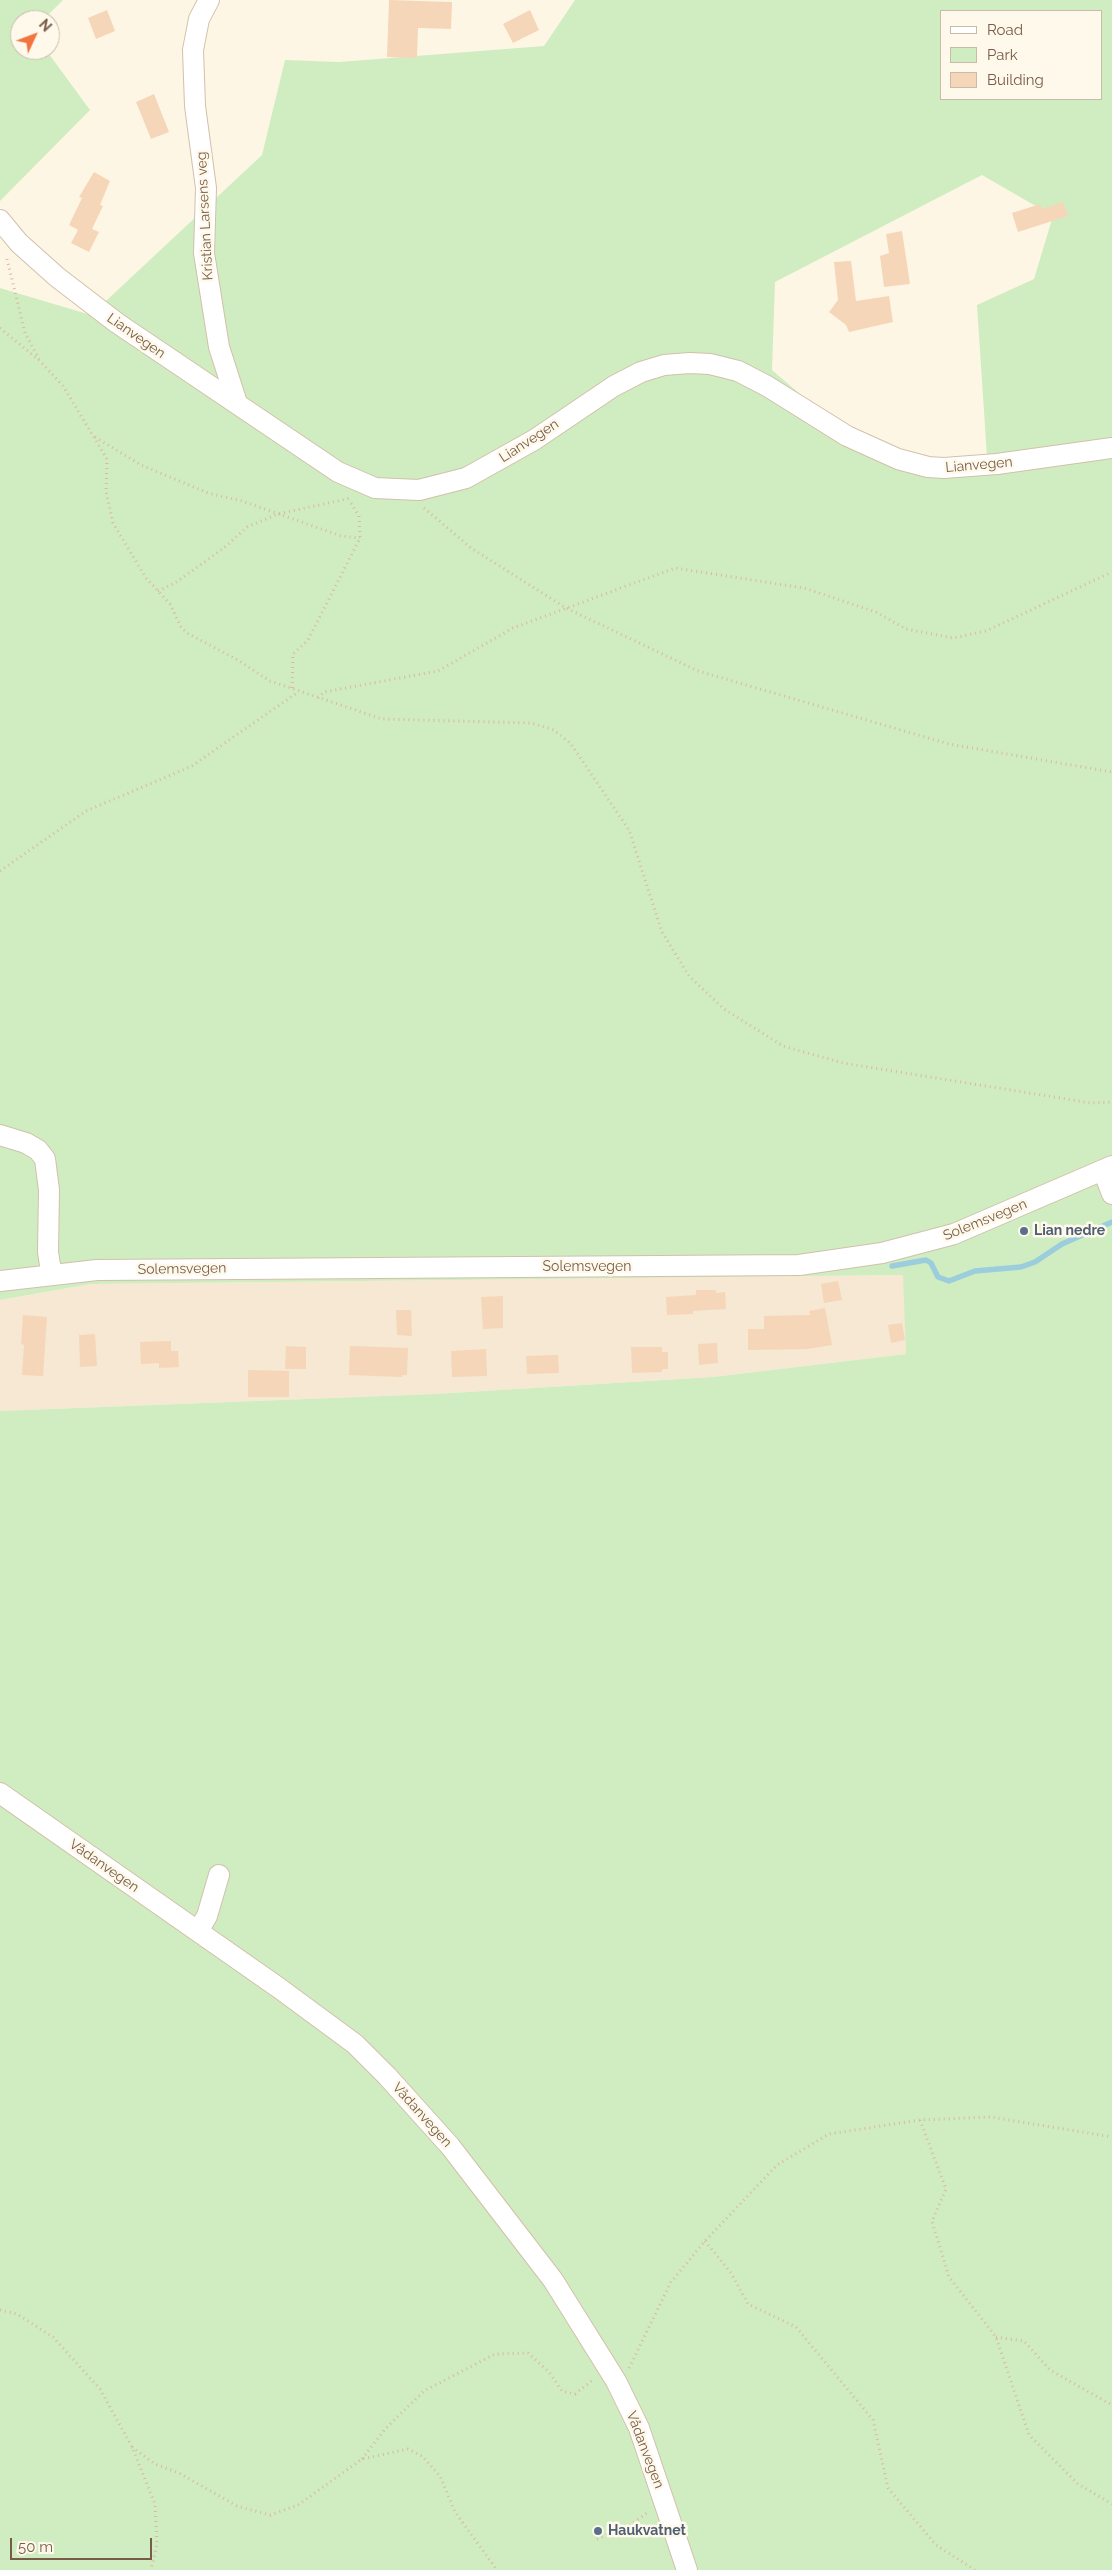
<!DOCTYPE html>
<html>
<head>
<meta charset="utf-8">
<style>
  body { margin:0 }
  #map { position:relative; width:1112px; height:2570px; overflow:hidden; background:#fef6e4; font-family:Raleway,sans-serif }
  canvas { display:block }
  .legend { position:absolute; left:940px; top:10px; width:162px; height:90px; box-sizing:border-box; background:#fff9ec; border:1px solid #c9baaa; margin:0; padding:6px 9px; list-style:none; font-size:15px; color:#785c47 }
  .legend li { display:flex; align-items:center; gap:10px; height:25px }
  .legend b { width:25px; border:1px solid #c9baaa }
  .north { position:absolute; left:10px; top:10px; width:50px; height:50px; box-sizing:border-box; background:#fff9ec; border:1px solid #c9baaa; border-radius:50%; rotate:47deg; font-size:14px; font-weight:700; line-height:20px; text-align:center; color:#785c47 }
  .north::after { content:''; display:block; margin:auto; width:18px; height:22px; background:#f17540; clip-path:polygon(50% 0,100% 100%,50% 72%,0 100%) }
  .scale { position:absolute; left:10px; top:2538px; width:142px; height:22px; box-sizing:border-box; border:2px solid #785c47; border-top:0; padding-left:6px; font-size:15px; line-height:18px; white-space:nowrap; color:#785c47; -webkit-text-stroke:4px #fff9ec; paint-order:stroke }
</style>
</head>
<body>
<div id="map">
<canvas width="1112" height="2570"></canvas>
<ul class="legend">
<li><b style="height:6px;background:#fff"></b>Road</li>
<li><b style="height:14px;background:#cfedc1"></b>Park</li>
<li><b style="height:14px;background:#f5d6b9"></b>Building</li>
</ul>
<div class="north">N</div>
<div class="scale">50 m</div>
</div>
<script>
const context = document.querySelector('canvas').getContext('2d');
context.lineJoin = 'round';
function paint(path, color) { context.fillStyle = color; context.fill(path, 'evenodd'); }
const toPath = rows => new Path2D(rows.map(r => 'M' + r).join(''));
function trace(path, color, width, dash) { context.strokeStyle = color; context.lineWidth = width; context.lineCap = dash ? 'butt' : 'round'; context.setLineDash(dash || []); context.stroke(path); }
function drawText(font, color, halo, rows, align = 'center') {
  context.font = font + ' Raleway,sans-serif'; context.lineWidth = 5; context.setLineDash([]); context.textBaseline = 'middle'; context.strokeStyle = halo; context.fillStyle = color; for (const [text, x, y, turn = 0] of rows) {
    context.save(); context.translate(x, y); context.rotate((+turn || 0) * Math.PI / 180); context.textAlign = isNaN(turn) ? turn : align; if (halo) context.strokeText(text, 0, 0); context.fillText(text, 0, 0); context.restore();
  }
}
const residential = toPath([
  [904,1275,906,1354,713,1377,435,1394,0,1411,0,1300,91,1284]
]);
const green = toPath([
  [0,0,63,0,43,20,20,20,20,50,46,50,90,110,0,201],
  [575,0,1112,0,1112,2570,0,2570,0,1411,435,1394,713,1377,906,1354,903,1275,91,1284,0,1300,0,288,91,315,262,155,285,60,339,62,544,46],
  [941,11,1101,11,1101,99,941,99],
  [982,175,1053,216,1034,279,977,305,987,457,926,460,830,420,772,370,775,282]
]);
const stream = toPath([
  [892,1266,926,1260,931,1263,938,1277,949,1281,975,1271,1021,1267,1035,1262,1062,1244,1112,1222]
]);
const building = toPath([
  [389,0,452,2,451,29,418,28,417,58,387,57],
  [107,10,115,31,96,39,88,18],
  [530,10,539,30,513,43,503,24],
  [154,94,169,132,151,139,136,102],
  [94,172,110,181,100,205,103,206,92,229,99,232,89,252,71,243,78,230,69,225,82,198,79,197],
  [1063,202,1068,216,1018,232,1012,213,1040,204,1042,209],
  [902,231,910,284,884,287,880,256,889,253,886,234],
  [851,261,856,301,889,296,893,322,849,332,846,325,829,312,838,300,834,262],
  [838,1281,842,1300,824,1303,821,1284],
  [696,1290,716,1290,716,1293,725,1292,726,1309,693,1311,693,1314,667,1315,666,1297,696,1295],
  [503,1296,503,1328,483,1329,481,1297],
  [825,1308,832,1345,808,1349,748,1350,748,1329,764,1329,764,1316,810,1315,809,1311],
  [396,1310,411,1310,412,1336,397,1335],
  [23,1315,47,1317,43,1376,22,1375,24,1345,21,1344],
  [902,1323,905,1340,891,1343,888,1325],
  [95,1334,97,1366,80,1367,79,1335],
  [171,1341,171,1351,178,1351,179,1367,159,1368,159,1363,141,1364,140,1342],
  [717,1343,718,1363,699,1365,698,1344],
  [286,1346,306,1347,306,1369,285,1369],
  [350,1346,408,1348,407,1375,402,1375,402,1377,349,1375],
  [631,1347,662,1347,662,1352,668,1352,668,1369,662,1369,662,1372,632,1373],
  [486,1349,487,1376,452,1377,451,1351],
  [558,1355,559,1373,527,1374,526,1356],
  [248,1370,289,1371,289,1397,248,1397]
]);
const path = toPath([
  [7,259,25,333,39,359],
  [0,328,40,361,63,386,107,459,106,491,113,523,146,578,170,604,181,627,187,633,236,659,270,681,382,719,531,723,554,730,571,744,629,830,662,932,689,976,724,1009,783,1046,843,1063,1091,1103,1112,1102],
  [95,437,141,465,208,493,242,501,341,536,360,538],
  [424,508,471,548,566,608,698,671,949,744,1112,772],
  [158,591,175,583,224,548,247,527,278,514,351,498],
  [292,688,293,654,308,640,360,538,359,516,349,500],
  [318,698,324,692,438,671,513,628,675,568,804,588,876,612,906,629,953,638,986,631,1112,572],
  [0,871,86,811,192,766,298,692],
  [920,2120,946,2189,932,2221,949,2277,996,2337,1029,2435,1078,2484,1112,2504],
  [705,2241,731,2273,748,2304,796,2327,873,2420,888,2488,936,2545,975,2570],
  [0,2310,17,2314,53,2337,100,2389,132,2447,155,2504,157,2544,151,2570],
  [996,2337,1024,2341,1050,2370,1112,2405],
  [629,2368,671,2282,705,2241,777,2165,829,2134,920,2120,991,2117,1112,2137],
  [132,2447,155,2464,179,2473,237,2506,270,2515,298,2505,362,2459,408,2449,422,2456,440,2476,455,2512,497,2570],
  [362,2459,385,2429,424,2391,495,2354,528,2353,549,2372,562,2391,575,2394,594,2379],
  [597,2539,630,2525,648,2512]
]);
const minor = toPath([
  [209,0,199,19,193,50,195,106,206,188,204,253,219,347,237,403],
  [0,220,19,243,57,277,117,323,338,472,375,488,419,490,466,478,534,440,614,386,641,372,664,365,690,363,710,364,738,371,767,386,847,436,898,459,928,467,944,468,997,464,1112,448],
  [0,1135,26,1143,38,1150,45,1159,49,1190,48,1252,50,1265,54,1274],
  [1103,1170,1112,1194],
  [0,1281,97,1270,799,1265,882,1253,954,1234,1112,1166],
  [0,1793,279,1988,355,2044,387,2076,450,2146,553,2280,616,2381,639,2428,687,2570],
  [198,1931,207,1916,219,1875]
]);
const markers = [
  [1024,1231,5,"#5c6f8a"],
  [598,2531,5,"#5c6f8a"]
];
const streetNames = [
  ["Kristian Larsens veg",205,216,-93],
  ["Lianvegen",136,336,35],
  ["Lianvegen",529,441,-33],
  ["Lianvegen",979,465,-5],
  ["Solemsvegen",985,1220,-22],
  ["Solemsvegen",587,1267],
  ["Solemsvegen",182,1269,-1],
  ["Vådanvegen",104,1866,35],
  ["Vådanvegen",422,2115,48],
  ["Vådanvegen",645,2450,69]
];
const serviceNames = [
  ["Lian nedre",1034,1231],
  ["Haukvatnet",608,2531]
];
paint(residential, '#f6e8d2');
paint(green, '#cfedc1');
trace(stream, '#9ccddc', 5.5);
paint(building, '#f5d6b9');
trace(minor, '#d2c0ab', 22);
trace(path, '#dbb99c', 3, [1, 4]);
trace(minor, '#fff', 20);
for (const [x, y, r, color] of markers) { const dot = new Path2D(); dot.arc(x, y, r, 0, 2 * Math.PI); context.fillStyle = color; context.fill(dot); trace(dot, '#fff9ec', 2); }
drawText('14px', '#785c47', '#fff9ec', streetNames);
drawText('bold 14px', '#4e5e75', '#fff9ec', serviceNames, 'left');
</script>
</body>
</html>
